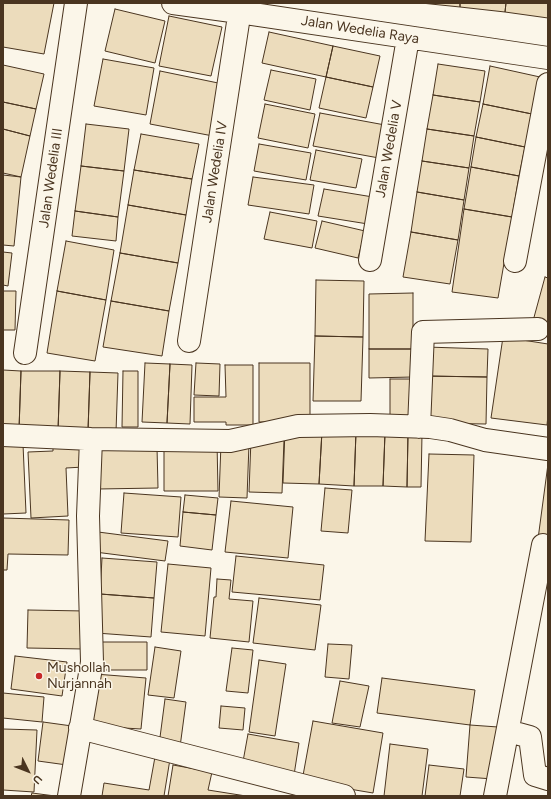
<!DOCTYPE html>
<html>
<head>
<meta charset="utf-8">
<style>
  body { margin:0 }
  #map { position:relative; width:551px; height:799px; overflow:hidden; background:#fbf6e9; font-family:Figtree,sans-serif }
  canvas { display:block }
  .frame { position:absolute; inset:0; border:4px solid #4a3520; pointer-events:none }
  .north { position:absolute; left:8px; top:751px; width:40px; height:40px; -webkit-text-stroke:3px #fbf6e9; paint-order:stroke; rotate:132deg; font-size:11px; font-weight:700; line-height:16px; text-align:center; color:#4a3520 }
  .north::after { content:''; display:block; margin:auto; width:14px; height:18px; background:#4a3520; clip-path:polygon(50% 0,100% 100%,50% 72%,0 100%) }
</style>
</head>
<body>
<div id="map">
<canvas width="551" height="799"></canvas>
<div class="frame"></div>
<div class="north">U</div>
</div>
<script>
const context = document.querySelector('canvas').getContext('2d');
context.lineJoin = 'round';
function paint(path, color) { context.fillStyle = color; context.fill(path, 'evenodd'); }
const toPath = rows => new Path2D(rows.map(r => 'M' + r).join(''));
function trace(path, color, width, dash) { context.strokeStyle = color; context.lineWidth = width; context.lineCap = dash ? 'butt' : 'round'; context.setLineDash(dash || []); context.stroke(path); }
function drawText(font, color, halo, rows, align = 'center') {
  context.font = font + ' Figtree,sans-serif'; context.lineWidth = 3; context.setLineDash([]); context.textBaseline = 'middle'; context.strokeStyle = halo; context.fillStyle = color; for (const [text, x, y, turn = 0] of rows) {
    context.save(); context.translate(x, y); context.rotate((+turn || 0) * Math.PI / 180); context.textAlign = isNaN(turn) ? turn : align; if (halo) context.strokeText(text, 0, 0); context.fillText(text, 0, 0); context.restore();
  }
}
const building = toPath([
  [3,3,54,3,44,54,3,47,3,3],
  [421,3,460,3,460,7,421,3],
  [460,3,506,3,505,12,460,7,460,3],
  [506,3,548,3,548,18,505,12,506,3],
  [115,9,165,21,155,63,105,51,115,9],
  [169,16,222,27,211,76,159,66,169,16],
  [269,32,333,46,326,77,262,63,269,32],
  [333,46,380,56,373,87,326,77,333,46],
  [103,59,154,68,146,115,94,106,103,59],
  [438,64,485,71,480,102,433,95,438,64],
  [3,65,44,74,36,109,3,102,3,65],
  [490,66,540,77,532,114,483,104,490,66],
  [271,70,316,79,310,110,264,100,271,70],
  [160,71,223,84,213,136,150,124,160,71],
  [326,77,373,87,366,118,319,108,326,77],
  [433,95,480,102,474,136,427,129,433,95],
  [3,102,36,109,30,136,3,129,3,102],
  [265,104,315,114,308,148,258,138,265,104],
  [483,104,532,114,525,147,476,137,483,104],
  [320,113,385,125,379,158,313,146,320,113],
  [86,124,129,129,124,171,81,166,86,124],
  [3,129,30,136,21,177,3,173,3,129],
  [427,129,474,136,469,168,422,161,427,129],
  [141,134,199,144,192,179,134,170,141,134],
  [476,137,525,147,519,176,471,167,476,137],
  [259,144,311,153,306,180,254,171,259,144],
  [316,150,362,159,356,188,310,180,316,150],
  [422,161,469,168,464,200,417,192,422,161],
  [81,166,124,171,118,217,75,211,81,166],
  [471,167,519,176,512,217,464,209,471,167],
  [134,170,192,179,186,215,128,205,134,170],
  [3,175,21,177,14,246,3,245,3,175],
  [253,177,314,185,309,214,248,205,253,177],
  [324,189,373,197,368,224,318,216,324,189],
  [417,192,464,200,458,240,411,232,417,192],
  [128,205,186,215,178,263,120,253,128,205],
  [464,209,512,217,498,298,452,292,464,209],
  [75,211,118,217,116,241,72,236,75,211],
  [270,212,317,221,312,248,264,239,270,212],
  [322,221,365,231,358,258,315,248,322,221],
  [411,232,458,240,450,284,403,277,411,232],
  [66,241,114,250,106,300,57,291,66,241],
  [3,252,12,253,8,286,3,285,3,252],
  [120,253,178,263,169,311,111,301,120,253],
  [545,277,548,278,548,326,533,321,545,277],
  [316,280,364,281,363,337,315,336,316,280],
  [3,291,16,291,15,330,3,330,3,291],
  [57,291,106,300,95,361,47,353,57,291],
  [413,293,413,349,369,349,369,294,413,293],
  [111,301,169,311,162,356,103,347,111,301],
  [315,336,363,337,361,401,313,401,315,336],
  [503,337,548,344,548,415,547,425,491,418,503,337],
  [426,347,488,349,487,377,425,376,426,347],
  [369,349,413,349,413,377,369,378,369,349],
  [145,363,170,364,167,423,142,422,145,363],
  [196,363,220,364,219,396,194,395,196,363],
  [259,363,310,363,310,422,259,422,259,363],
  [170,364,192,365,190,424,167,423,170,364],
  [225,365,253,365,253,425,226,425,226,422,194,422,194,397,226,397,225,365],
  [3,370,21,371,19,430,3,430,3,370],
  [21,371,60,371,58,431,19,430,21,371],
  [60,371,90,372,88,431,58,431,60,371],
  [123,371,138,371,138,427,122,427,123,371],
  [90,372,118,373,116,432,88,431,90,372],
  [425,376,487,377,486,424,424,423,425,376],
  [390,379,411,379,410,425,390,424,390,379],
  [285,430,322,431,319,484,283,483,285,430],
  [322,431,356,432,354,486,319,484,322,431],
  [356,432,385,433,383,486,354,486,356,432],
  [385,433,408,433,407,487,383,486,385,433],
  [408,433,422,434,421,487,407,487,408,433],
  [251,439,284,440,282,493,249,492,251,439],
  [82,441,84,467,66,468,68,516,31,518,28,452,53,451,53,443,82,441],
  [164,442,217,442,218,491,164,491,164,442],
  [23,444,26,513,3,514,3,445,23,444],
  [221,444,249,444,247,498,219,497,221,444],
  [157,447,158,488,98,489,97,448,157,447],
  [429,454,474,455,471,542,425,541,429,454],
  [548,464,548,540,538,539,548,464],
  [325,488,352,490,348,533,321,531,325,488],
  [124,493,181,497,178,537,121,533,124,493],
  [185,495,218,498,216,515,183,512,185,495],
  [231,501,293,507,288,558,225,552,231,501],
  [183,512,216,515,212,550,180,546,183,512],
  [3,518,69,520,68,555,8,554,7,570,3,570,3,518],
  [98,532,168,541,165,561,95,552,98,532],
  [236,556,324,565,320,600,232,592,236,556],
  [102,558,157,562,154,598,100,594,102,558],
  [168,564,211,568,205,636,161,632,168,564],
  [217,579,231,580,229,599,253,601,249,642,210,638,214,597,216,597,217,579],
  [100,594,154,598,151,637,96,633,100,594],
  [259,598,321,605,315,650,253,643,259,598],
  [28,610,85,611,84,649,27,648,28,610],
  [98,642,147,642,147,670,97,670,98,642],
  [328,644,352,645,349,679,325,677,328,644],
  [155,647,181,651,174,698,148,695,155,647],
  [232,648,253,650,248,693,226,691,232,648],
  [15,656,67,662,62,696,11,689,15,656],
  [259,660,286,664,275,736,249,732,259,660],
  [95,674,146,678,141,729,91,726,95,674],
  [382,678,475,690,470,725,377,713,382,678],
  [340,681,369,686,360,727,332,723,340,681],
  [3,693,44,697,42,722,3,718,3,693],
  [165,699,186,702,180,747,159,745,165,699],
  [221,706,245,708,243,730,219,728,221,706],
  [313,721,383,733,373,793,302,781,313,721],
  [43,722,72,726,67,765,38,761,43,722],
  [470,725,498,727,493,779,466,777,470,725],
  [3,729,37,730,34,792,3,790,3,729],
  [248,734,299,743,294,775,242,767,248,734],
  [390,744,428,749,422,796,384,796,390,744],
  [155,757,170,759,164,796,102,796,104,783,149,790,155,757],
  [173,765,212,772,208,790,246,796,168,796,173,765],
  [429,765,464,769,460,796,425,796,429,765],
  [32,793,55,796,31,796,32,793]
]);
const minor = toPath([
  [173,3,239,12,548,58],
  [370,260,408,38],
  [515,261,548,84],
  [189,341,241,3],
  [25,353,76,3],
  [419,427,423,332,538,329],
  [3,435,91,439,230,441,298,426,370,425,430,427,450,430,485,440,548,449],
  [80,728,344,796],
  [508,731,530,737,535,775,548,779],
  [69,796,92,662,88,516,91,439],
  [495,796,543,545]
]);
const markers = [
  [39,676,4,"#c62828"]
];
const streetNames = [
  ["Jalan Wedelia Raya",360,30,9],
  ["Jalan Wedelia V",389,149,-80],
  ["Jalan Wedelia IV",215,172,-81],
  ["Jalan Wedelia III",51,178,-82]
];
const poiNames = [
  ["Mushollah",47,668],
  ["Nurjannah",47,684]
];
paint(building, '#ecdcbc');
trace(building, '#4a3520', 1);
trace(minor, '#4a3520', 24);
trace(minor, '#fbf6e9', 22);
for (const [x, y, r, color] of markers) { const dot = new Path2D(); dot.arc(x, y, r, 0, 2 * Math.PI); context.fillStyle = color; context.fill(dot); trace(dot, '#fbf6e9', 1.5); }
drawText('14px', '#4a3520', '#fbf6e9', streetNames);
drawText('14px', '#4a3520', '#fbf6e9', poiNames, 'left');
</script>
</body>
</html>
